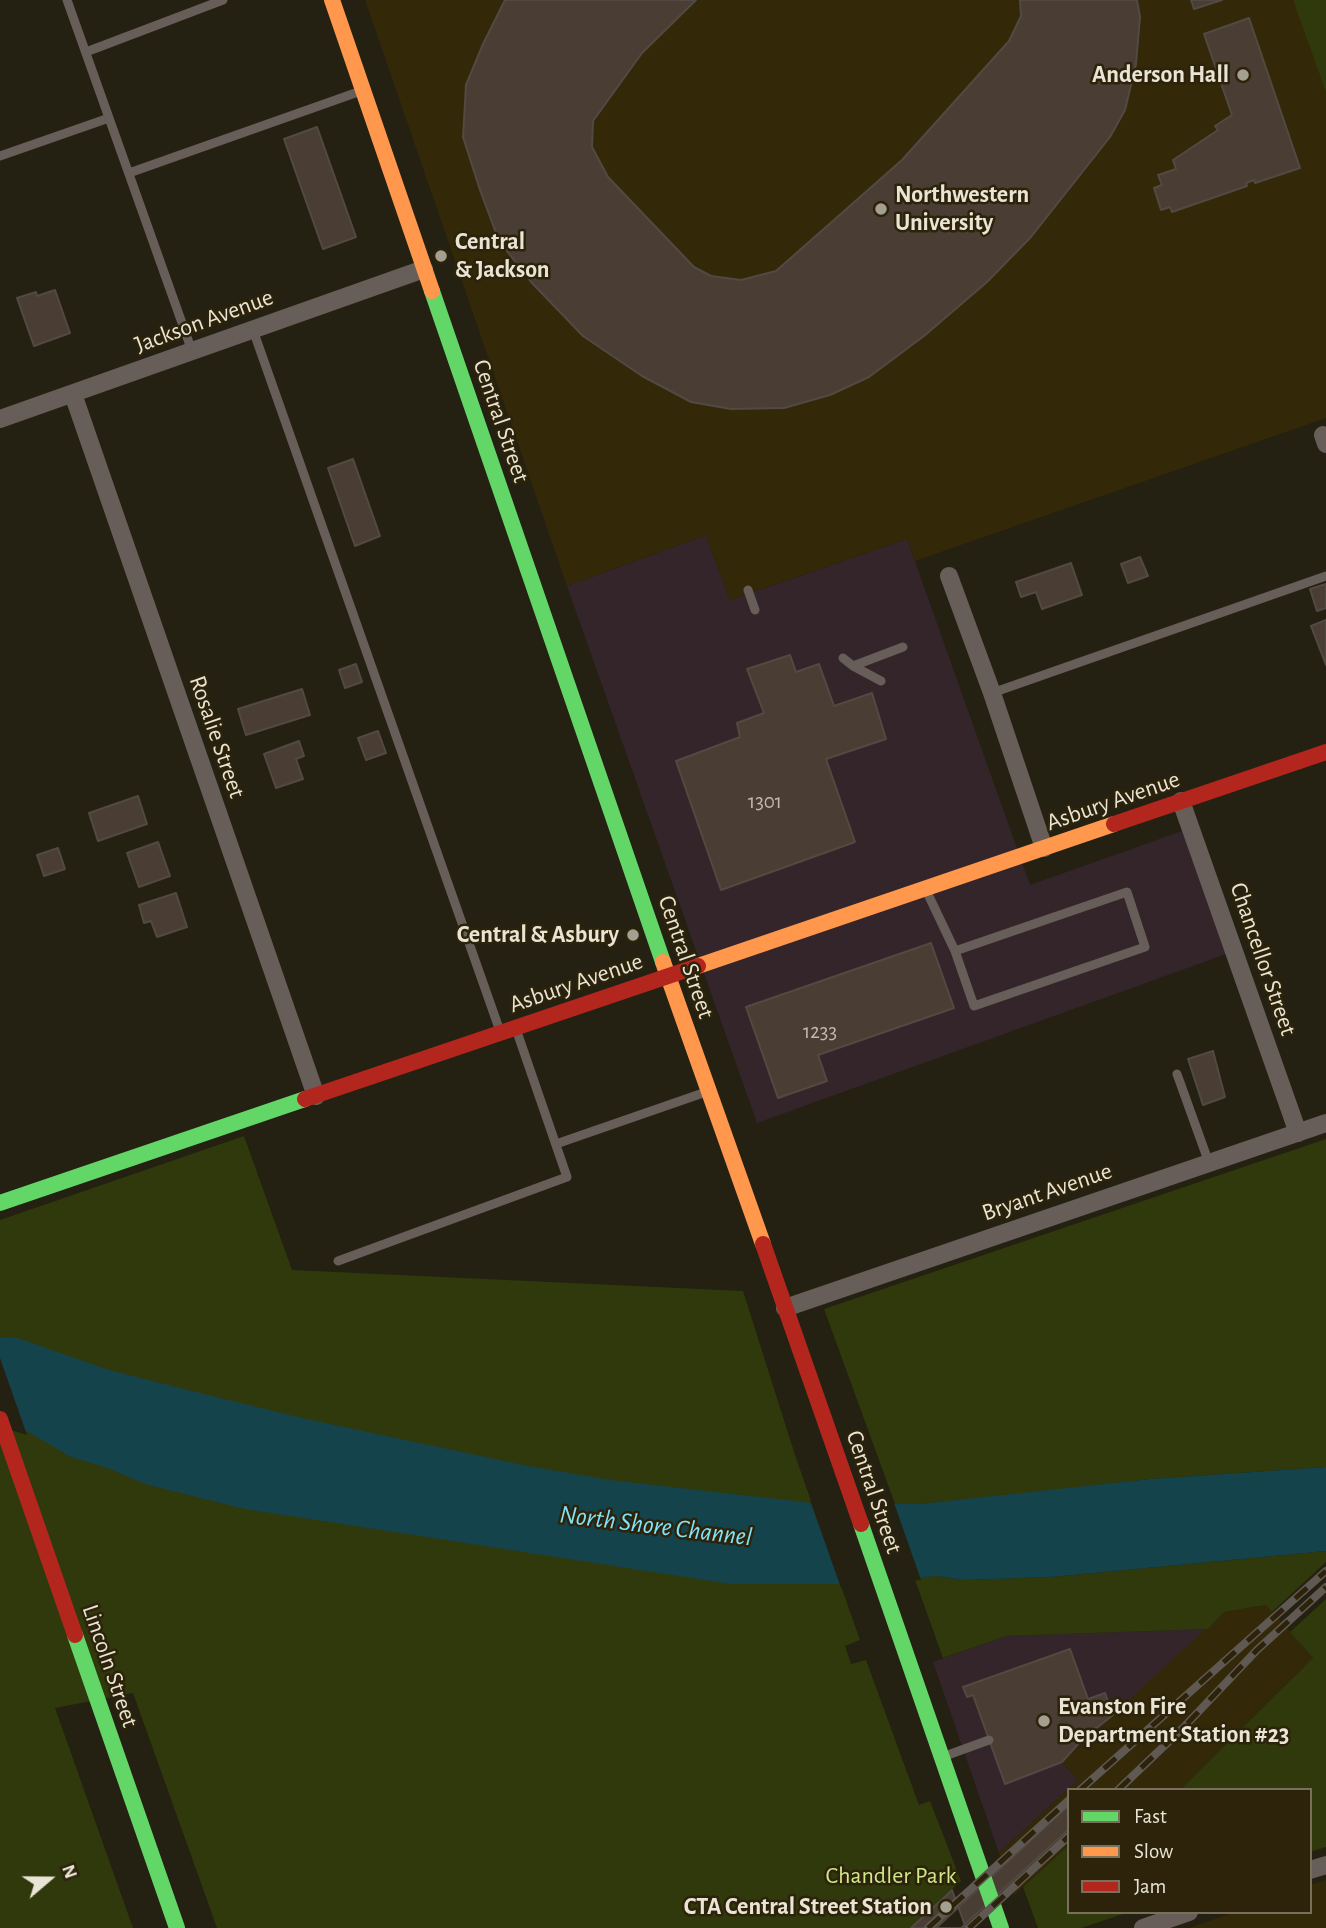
<!DOCTYPE html>
<html>
<head>
<meta charset="utf-8">
<style>
  body { margin:0 }
  #map { position:relative; width:1326px; height:1928px; overflow:hidden; background:#242012; font-family:"Alegreya Sans",sans-serif }
  canvas { display:block }
  .legend { position:absolute; left:1067px; top:1788px; width:245px; height:126px; box-sizing:border-box; background:#2c230a; border:2px solid #78705b; margin:0; padding:9px 12px; list-style:none; font-size:21px; color:#e9e4d5 }
  .legend li { display:flex; align-items:center; gap:14px; height:35px }
  .legend b { width:35px; border:2px solid #78705b }
  .north { position:absolute; left:14px; top:1844px; width:70px; height:70px; -webkit-text-stroke:5px #2c230a; paint-order:stroke; rotate:70deg; font-size:19px; font-weight:700; line-height:28px; text-align:center; color:#e9e4d5 }
  .north::after { content:''; display:block; margin:auto; width:24px; height:32px; background:#e9e4d5; clip-path:polygon(50% 0,100% 100%,50% 72%,0 100%) }
</style>
</head>
<body>
<div id="map">
<canvas width="1326" height="1928"></canvas>
<ul class="legend">
<li><b style="height:9px;background:#63d668"></b>Fast</li>
<li><b style="height:9px;background:#ff974d"></b>Slow</li>
<li><b style="height:9px;background:#b3261e"></b>Jam</li>
</ul>
<div class="north">N</div>
</div>
<script>
const context = document.querySelector('canvas').getContext('2d');
context.lineJoin = 'round';
function paint(path, color) { context.fillStyle = color; context.fill(path, 'evenodd'); }
const toPath = rows => new Path2D(rows.map(r => 'M' + r).join(''));
function trace(path, color, width, dash) { context.strokeStyle = color; context.lineWidth = width; context.lineCap = dash ? 'butt' : 'round'; context.setLineDash(dash || []); context.stroke(path); }
function drawText(font, color, halo, rows, align = 'center') {
  context.font = font + ' "Alegreya Sans",sans-serif'; context.lineWidth = 5; context.setLineDash([]); context.textBaseline = 'middle'; context.strokeStyle = halo; context.fillStyle = color; for (const [text, x, y, turn = 0] of rows) {
    context.save(); context.translate(x, y); context.rotate((+turn || 0) * Math.PI / 180); context.textAlign = isNaN(turn) ? turn : align; if (halo) context.strokeText(text, 0, 0); context.fillText(text, 0, 0); context.restore();
  }
}
const commercial = toPath([
  [706,535,730,600,907,539,1030,885,1185,830,1229,953,757,1123,567,586],
  [1208,1629,1062,1762,1078,1780,999,1853,933,1662,1005,1636]
]);
const built = toPath([
  [365,0,1326,0,1326,418,915,561,907,539,730,600,706,535,567,586],
  [1267,1605,1313,1658,1180,1790,1069,1790,1069,1845,1014,1895,999,1853,1078,1780,1062,1762,1224,1612],
  [1326,1880,1326,1928,1189,1928,1234,1912,1310,1912,1310,1885]
]);
const green = toPath([
  [1293,0,1326,0,1326,92],
  [244,1136,292,1270,743,1291,796,1458,860,1640,845,1646,851,1664,866,1660,919,1805,930,1801,961,1881,911,1928,217,1928,133,1693,55,1708,133,1928,0,1928,0,1220],
  [1326,1139,1326,1467,1151,1479,1013,1495,920,1504,895,1504,824,1309],
  [1326,1551,1326,1562,1272,1612,1266,1605,1224,1612,1208,1629,1006,1636,943,1658,914,1577,937,1576,963,1580,1051,1577],
  [1326,1599,1326,1847,1310,1852,1310,1790,1180,1790,1313,1658,1290,1632],
  [1069,1845,1069,1912,1129,1912,1081,1928,1038,1928,1023,1887]
]);
const water = toPath([
  [15,1337,109,1370,188,1390,302,1418,528,1466,610,1480,812,1503,920,1504,1151,1479,1326,1467,1326,1551,1051,1577,963,1580,937,1576,840,1584,731,1584,245,1509,145,1484,108,1468,71,1457,25,1430,0,1424,0,1338]
]);
const pier = toPath([
  [0,1358,27,1435,0,1427],
  [810,1500,893,1500,921,1580,841,1588]
]);
const building = toPath([
  [505,0,696,0,642,53,593,121,592,147,608,177,694,267,711,276,741,280,776,271,902,160,1009,41,1021,16,1020,0,1137,0,1140,17,1136,64,1125,110,1110,137,1031,237,987,282,924,336,869,377,830,395,784,408,731,409,691,402,642,376,583,336,531,282,499,241,480,190,463,137,466,85,483,44,505,0],
  [1191,0,1222,0,1194,9,1191,0],
  [1249,18,1300,168,1255,183,1254,180,1246,183,1247,186,1172,212,1170,207,1161,210,1154,188,1162,185,1158,175,1176,169,1173,160,1218,130,1215,126,1232,115,1204,34,1249,18],
  [317,127,356,237,323,249,284,139,317,127],
  [55,290,70,333,34,346,17,298,36,292,37,296,55,290],
  [353,459,380,536,355,546,328,468,353,459],
  [1140,557,1148,576,1128,583,1121,564,1140,557],
  [1071,563,1082,595,1042,609,1036,592,1021,597,1016,582,1071,563],
  [1326,584,1326,608,1317,611,1310,589,1326,584],
  [1326,620,1326,665,1311,626,1326,620],
  [790,655,796,672,819,664,834,706,872,693,886,739,826,759,855,842,721,890,676,761,740,737,737,723,764,713,747,669,790,655],
  [356,664,362,682,345,688,339,670,356,664],
  [302,689,310,715,246,735,238,709,302,689],
  [378,731,386,753,366,760,358,738,378,731],
  [299,741,304,756,296,759,303,779,276,788,264,754,299,741],
  [138,796,147,824,98,841,89,813,138,796],
  [158,842,170,876,139,887,127,853,158,842],
  [58,848,65,869,44,876,37,855,58,848],
  [176,893,187,927,157,937,151,921,144,923,139,905,176,893],
  [931,943,954,1008,818,1055,827,1081,778,1098,746,1007,931,943],
  [1213,1051,1225,1097,1203,1105,1188,1059,1213,1051],
  [1070,1649,1088,1699,1105,1693,1113,1715,1098,1727,1077,1734,1080,1742,1062,1762,1005,1784,973,1695,967,1697,963,1687,1070,1649],
  [1067,1807,1069,1829,961,1928,936,1928,1067,1807],
  [952,1890,966,1928,911,1928,948,1894,952,1890]
]);
const lane = toPath([
  [67,0,192,351],
  [86,52,223,0],
  [0,156,109,118],
  [129,173,361,91],
  [253,330,500,1031],
  [748,590,755,610],
  [843,658,853,666,903,647],
  [853,666,881,681],
  [992,693,1326,576],
  [926,890,955,951,974,1006,1145,947,1127,892,955,951],
  [1177,1074,1209,1163],
  [556,1144,706,1092],
  [338,1261,567,1177,516,1029],
  [945,1756,989,1740]
]);
const street = toPath([
  [73,394,316,1096],
  [0,419,424,269],
  [1323,435,1326,444],
  [949,576,992,693,1044,848],
  [1181,801,1298,1133],
  [785,1308,1326,1123],
  [1310,1870,1326,1865],
  [1143,1928,1189,1912]
]);
const fast = toPath([
  [432,291,663,962],
  [0,1203,305,1099],
  [861,1524,1001,1928],
  [75,1635,177,1928]
]);
const slow = toPath([
  [332,0,432,291],
  [663,962,763,1244],
  [698,966,1114,824]
]);
const jam = toPath([
  [1114,824,1326,752],
  [305,1099,698,966],
  [763,1244,861,1524],
  [0,1419,75,1635]
]);
const rail = toPath([
  [1080,1790,1326,1571],
  [1118,1790,1183,1728,1257,1650,1326,1587],
  [928,1928,1069,1800],
  [969,1928,1069,1836]
]);
const markers = [
  [1243,75,7,"#a49f91"],
  [881,209,7,"#a49f91"],
  [441,256,7,"#a49f91"],
  [633,935,7,"#a49f91"],
  [1044,1721,7,"#a49f91"],
  [946,1907,7,"#a49f91"]
];
const numberNames = [
  ["1301",765,802],
  ["1233",820,1032]
];
const poiNames = [
  ["Anderson Hall",1229,75],
  ["Northwestern",895,195,"left"],
  ["University",895,223,"left"],
  ["Central",455,242,"left"],
  ["& Jackson",455,270,"left"],
  ["Central & Asbury",619,935],
  ["Evanston Fire",1058,1707,"left"],
  ["Department Station #23",1058,1735,"left"],
  ["CTA Central Street Station",932,1907]
];
const streetNames = [
  ["Jackson Avenue",204,321,-20],
  ["Central Street",501,421,71],
  ["Rosalie Street",217,737,71],
  ["Asbury Avenue",1113,801,-19],
  ["Central Street",686,957,71],
  ["Chancellor Street",1263,959,71],
  ["Asbury Avenue",576,983,-19],
  ["Bryant Avenue",1047,1192,-19],
  ["Central Street",874,1492,71],
  ["Lincoln Street",110,1666,71]
];
const parkNames = [
  ["Chandler Park",891,1876]
];
const waterNames = [
  ["North Shore Channel",656,1526,7]
];
paint(commercial, '#34252a');
paint(built, '#332808');
paint(green, '#2f390b');
paint(water, '#15434c');
paint(pier, '#242012');
paint(building, '#4a3d34');
trace(building, '#524a42', 2);
trace(lane, '#675d59', 9);
trace(street, '#675d59', 18);
trace(fast, '#63d668', 16);
trace(slow, '#ff974d', 16);
trace(jam, '#b3261e', 16);
trace(rail, '#605953', 8);
trace(rail, '#2c230a', 5, [16]);
for (const [x, y, r, color] of markers) { const dot = new Path2D(); dot.arc(x, y, r, 0, 2 * Math.PI); context.fillStyle = color; context.fill(dot); trace(dot, '#2c230a', 2.5); }
drawText('21px', '#c1baad', null, numberNames);
drawText('bold 24px', '#e9e4d5', '#2c230a', poiNames, 'right');
drawText('24px', '#e9e4d5', '#2c230a', streetNames);
drawText('24px', '#cee88a', '#2c230a', parkNames);
drawText('italic 26px', '#80e3fb', '#2c230a', waterNames);
</script>
</body>
</html>
